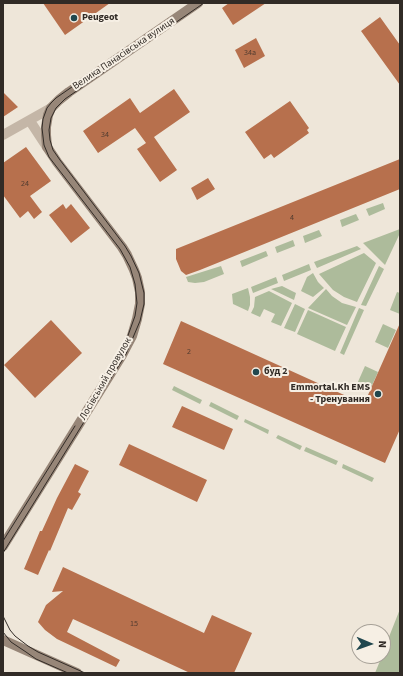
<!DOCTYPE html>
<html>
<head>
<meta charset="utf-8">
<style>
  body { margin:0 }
  #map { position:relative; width:403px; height:676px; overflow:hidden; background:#eee6d9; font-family:"Source Sans 3",sans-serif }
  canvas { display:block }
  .frame { position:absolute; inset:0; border:4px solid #312b26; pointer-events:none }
  .north { position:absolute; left:351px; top:624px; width:40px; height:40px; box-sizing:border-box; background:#f6efe4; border:1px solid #a7a198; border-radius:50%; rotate:92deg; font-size:11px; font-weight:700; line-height:16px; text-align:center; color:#312b26 }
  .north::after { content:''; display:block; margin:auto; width:14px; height:18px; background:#21474e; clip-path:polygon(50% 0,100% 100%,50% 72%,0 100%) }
</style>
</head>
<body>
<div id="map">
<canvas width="403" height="676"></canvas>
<div class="frame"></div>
<div class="north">N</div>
</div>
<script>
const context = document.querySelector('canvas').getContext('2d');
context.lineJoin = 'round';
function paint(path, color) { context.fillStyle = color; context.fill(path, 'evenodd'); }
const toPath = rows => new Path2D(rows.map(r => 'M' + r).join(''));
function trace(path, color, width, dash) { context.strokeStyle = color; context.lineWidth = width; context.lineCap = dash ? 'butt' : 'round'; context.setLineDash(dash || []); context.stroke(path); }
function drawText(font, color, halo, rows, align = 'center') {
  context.font = font + ' "Source Sans 3",sans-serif'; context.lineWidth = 4; context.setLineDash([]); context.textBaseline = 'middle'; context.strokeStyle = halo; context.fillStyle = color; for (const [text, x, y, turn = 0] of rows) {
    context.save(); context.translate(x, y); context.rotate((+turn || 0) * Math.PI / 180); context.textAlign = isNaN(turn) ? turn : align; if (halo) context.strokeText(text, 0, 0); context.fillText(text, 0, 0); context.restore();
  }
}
const green = toPath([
  [383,203,385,209,369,216,366,209],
  [356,214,359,220,342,227,340,220],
  [400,229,400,233,385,265,363,243],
  [319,230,322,236,305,243,303,236],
  [293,240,295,246,277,253,275,247],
  [357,246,361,249,317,268,314,262],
  [266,251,268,256,242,267,240,261],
  [364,253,376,263,357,302,344,297,333,290,319,274],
  [309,264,311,270,284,281,282,275],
  [221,266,224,274,204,282,195,283,188,282,186,277],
  [379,266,384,269,366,306,361,305],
  [313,273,318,282,324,288,313,297,301,291,307,277],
  [276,277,278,283,253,293,251,287],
  [282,286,296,293,294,300,271,289],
  [248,288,250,297,250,305,248,311,233,304,232,294],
  [326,289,332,296,342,303,356,307,347,325,308,308],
  [269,291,292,303,281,326,271,322,275,314,264,309,260,317,251,313,254,307,255,297],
  [397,292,400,293,400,314,390,310],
  [295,304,305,309,295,332,284,328],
  [359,308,364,310,344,355,340,353],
  [308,310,346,327,335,351,297,334],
  [383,324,396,330,388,348,375,342],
  [365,366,378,372,370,390,357,384],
  [174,386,202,400,200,404,172,390],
  [211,402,239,416,237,420,209,406],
  [245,419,269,430,268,434,244,422],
  [278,435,302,446,300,450,276,438],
  [306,447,338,461,336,465,304,451],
  [343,464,374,478,372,482,342,468],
  [400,609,400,673,375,673,382,656,383,656,383,652]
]);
const building = toPath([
  [43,3,110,3,65,35],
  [229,3,266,3,233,25,222,8],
  [380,17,400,45,400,85,361,31],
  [256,38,265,56,244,68,235,50],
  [174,89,190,112,154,137,177,170,160,182,137,149,146,143,135,128,98,153,83,131,130,98,140,113],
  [3,92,18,107,3,117],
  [290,101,309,128,307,130,309,133,274,158,271,154,264,159,245,132],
  [26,147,51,181,30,196,42,212,34,219,28,211,20,218,3,195,3,163],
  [400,159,400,189,200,270,186,275,181,271,176,259,176,249],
  [208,178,215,189,197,200,191,188],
  [63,204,66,209,71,204,90,228,71,243,49,215],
  [51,320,82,353,35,398,4,365],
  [181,321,364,404,400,323,400,429,385,463,163,364],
  [182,406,233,429,224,450,172,427],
  [129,444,207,480,197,502,119,465],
  [75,464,89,471,78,492,81,494,72,510,68,508,50,551,49,550,38,575,24,569,40,531,42,531,57,498],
  [63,567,204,633,212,615,252,633,234,673,190,673,73,619,67,632,120,660,116,667,57,639,45,630,38,622,46,605,63,591,52,592]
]);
const street = toPath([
  [30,121,47,147],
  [3,135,51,108]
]);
const secondary = toPath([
  [3,546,122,355,132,336,137,319,140,304,140,292,137,278,134,270,127,255,122,247,57,162,47,147,46,135,46,127,48,115,51,108,59,100,69,92,198,3],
  [3,640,77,673]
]);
const tram = toPath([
  [126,341,135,316,137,303,135,284,130,267,120,249,49,157,44,145,42,128,43,119,47,108,51,103,56,98,134,44],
  [3,541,75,426],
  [3,553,126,354,140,321,144,304,144,293,139,273,131,256,125,246,60,160,53,150,50,140,49,130,51,118,56,108,65,99,204,3],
  [3,616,10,630,15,636,28,646,38,652,85,673],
  [3,632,11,642,26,652,36,659,68,673]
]);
const markers = [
  [74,18,4,"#21474e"],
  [256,372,4,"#21474e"],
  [378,394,4,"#21474e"]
];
const numberNames = [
  ["34а",250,53],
  ["34",105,135],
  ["24",25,184],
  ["4",292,218],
  ["2",189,352],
  ["15",134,624]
];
const poiNames = [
  ["Peugeot",82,18],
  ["буд 2",264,372],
  ["Emmortal.Kh EMS",370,388,"right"],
  ["- Тренування",370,400,"right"]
];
const streetNames = [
  ["Велика Панасівська вулиця",124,54,-34],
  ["Лосівський провулок",106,379,-60]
];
paint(green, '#adbb9b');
paint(building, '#b7704d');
trace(street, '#c4b6a7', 10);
trace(secondary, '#978678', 10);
trace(tram, '#312b26', 1);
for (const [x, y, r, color] of markers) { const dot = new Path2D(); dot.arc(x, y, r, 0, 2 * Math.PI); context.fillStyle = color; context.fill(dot); trace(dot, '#f6efe4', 1.5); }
drawText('8px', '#523c30', null, numberNames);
drawText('bold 10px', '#312b26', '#f6efe4', poiNames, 'left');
drawText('10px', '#312b26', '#f6efe4', streetNames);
</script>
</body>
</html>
